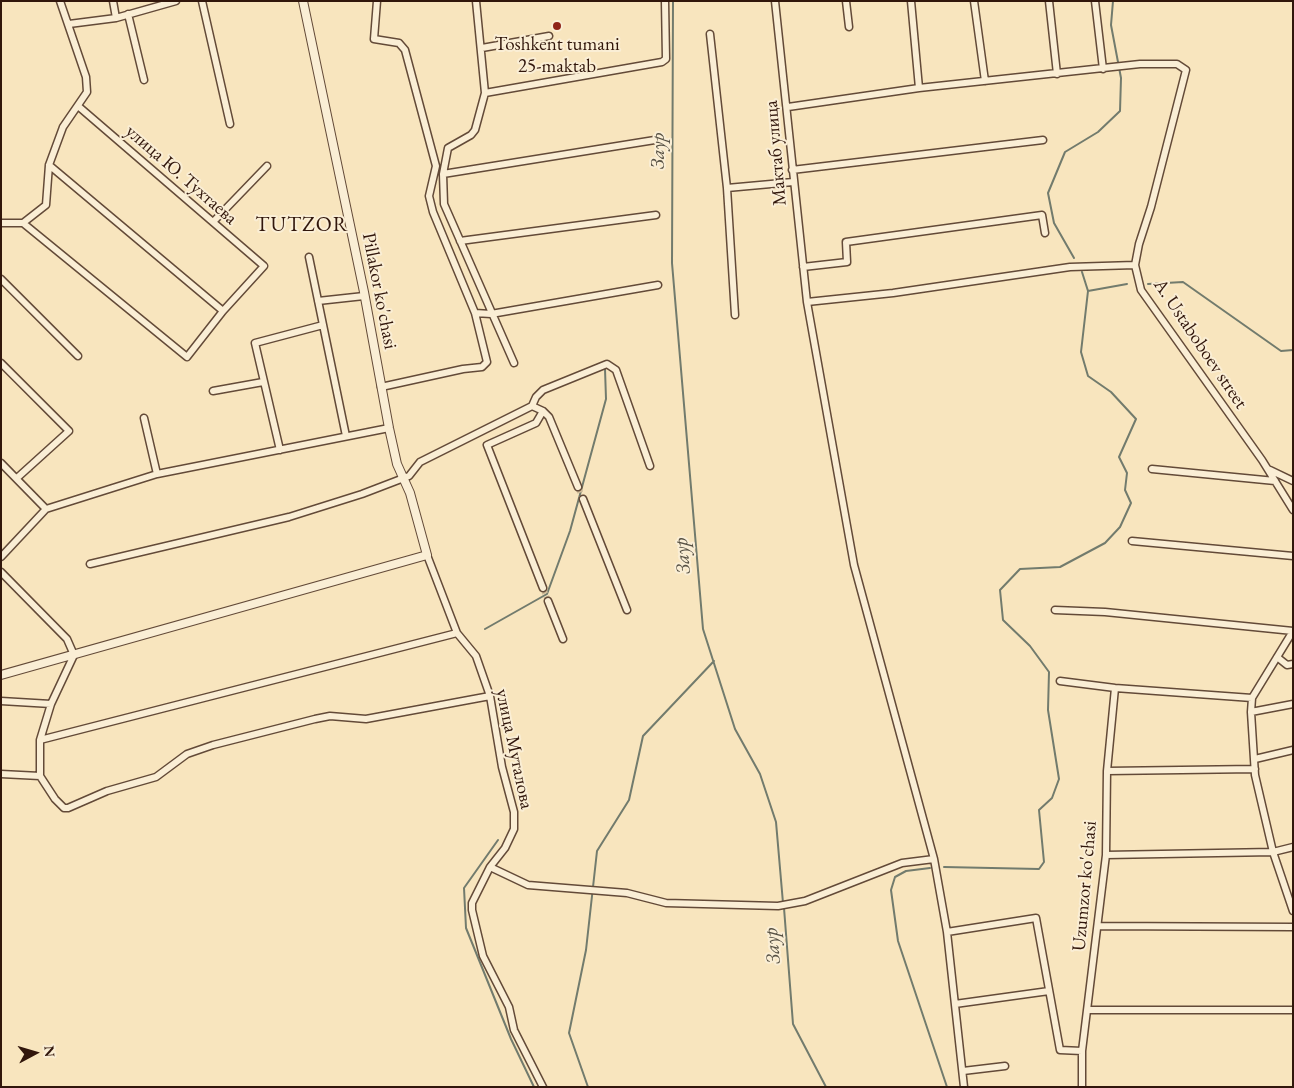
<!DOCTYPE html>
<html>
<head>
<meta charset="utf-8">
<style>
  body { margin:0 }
  #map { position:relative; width:1294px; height:1088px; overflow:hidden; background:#f8e5be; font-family:"EB Garamond",serif }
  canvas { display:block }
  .frame { position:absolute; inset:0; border:2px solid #31160b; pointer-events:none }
  .north { position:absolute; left:10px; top:1028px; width:50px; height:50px; -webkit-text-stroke:4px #faeed5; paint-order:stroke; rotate:84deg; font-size:14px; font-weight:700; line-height:20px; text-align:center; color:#31160b }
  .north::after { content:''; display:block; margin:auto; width:18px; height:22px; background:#31160b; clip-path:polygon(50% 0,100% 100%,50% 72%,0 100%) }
</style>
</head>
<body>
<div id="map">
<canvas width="1294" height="1088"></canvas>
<div class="frame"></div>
<div class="north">N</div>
</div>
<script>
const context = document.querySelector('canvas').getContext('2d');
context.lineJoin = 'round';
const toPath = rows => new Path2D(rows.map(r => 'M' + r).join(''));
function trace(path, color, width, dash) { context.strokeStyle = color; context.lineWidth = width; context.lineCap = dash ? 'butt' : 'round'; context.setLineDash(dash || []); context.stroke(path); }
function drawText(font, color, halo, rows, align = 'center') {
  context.font = font + ' "EB Garamond",serif'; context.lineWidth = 4; context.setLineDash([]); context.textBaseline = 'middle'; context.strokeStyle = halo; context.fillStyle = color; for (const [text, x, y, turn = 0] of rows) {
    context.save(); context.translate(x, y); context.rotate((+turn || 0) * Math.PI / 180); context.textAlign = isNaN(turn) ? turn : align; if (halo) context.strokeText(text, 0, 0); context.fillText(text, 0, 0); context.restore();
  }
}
const stream = toPath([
  [673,1,672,263,703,629,735,729,760,774,776,822,783,903],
  [1074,258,1054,223,1048,193,1065,152,1098,132,1120,111,1121,78,1111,25,1113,1],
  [1148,284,1183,282,1281,351,1293,350],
  [1088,291,1127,284],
  [485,629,547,594,570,531,606,399,605,369],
  [498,840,464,888,466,928,511,1039,534,1087],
  [944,867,1039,869,1044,862,1039,810,1052,798,1059,779,1048,710,1049,672,1030,646,1003,620,1000,590,1020,569,1060,567,1105,543,1120,527,1131,503,1125,490,1127,473,1119,457,1136,419,1111,392,1088,376,1081,352,1088,291,1082,272],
  [930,868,906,871,895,877,891,890,898,941,947,1087],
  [784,908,793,1024,826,1087],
  [588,1087,569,1033,586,950,597,851,629,800,643,736,714,661]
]);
const minorTunnel = toPath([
  [578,487,583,499],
  [543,588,548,601]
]);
const minor = toPath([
  [113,1,116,18],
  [202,1,230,124],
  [377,1,374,39,399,43,405,50,436,166,429,196,433,212,475,313,491,314,658,285],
  [476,1,485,93,475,130,471,135,448,148,443,174,444,204,514,363],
  [775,1,807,302,854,565,934,859,947,932,964,1087],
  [846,1,849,27],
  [911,1,919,88,1140,64,1177,64,1186,70,1151,207,1139,244,1135,265,1141,290,1262,460,1293,510],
  [974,1,985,81],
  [1049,1,1057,74],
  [1095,1,1103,69],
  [128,14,144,80],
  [69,24,116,18,176,1],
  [710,34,727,188,735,315],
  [482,48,549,36],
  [485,93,662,62,666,59,665,1],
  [788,107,919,88],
  [49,165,223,311],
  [792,170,1043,140],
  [443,174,661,139],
  [727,188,793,182],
  [213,222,267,166],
  [1,223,23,223,46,205,49,165,63,127,87,92,86,77,60,1],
  [23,223,187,357,223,311,264,266,78,106],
  [460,241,656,215],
  [309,257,346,436],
  [803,267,847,262,846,242,1042,215,1045,233],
  [1,279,78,356],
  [318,301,364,296],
  [807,302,893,293,1070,267,1135,265],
  [1,363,69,431,17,478],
  [381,387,463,369,482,367,487,362,475,313],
  [213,391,263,382],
  [144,418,157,474],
  [280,450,255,343,323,325],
  [1,463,46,509],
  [1152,469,1275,481],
  [1270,470,1293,481],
  [578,487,549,417,543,411,532,406,536,397,543,390,607,364,616,370,650,466],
  [583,499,627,610],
  [1132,541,1293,556],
  [427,555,457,633,476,656,490,696,502,767,514,812,514,829,505,848,490,867,472,903,472,910,483,956,509,1007,514,1030,543,1087],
  [1,557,46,509,157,474,389,428],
  [90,564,289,517,362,494,409,476,420,462,532,406],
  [1,572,67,639,74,655,51,704,40,740,40,776,55,799,64,808,68,808,107,791,156,777,187,754,213,745,315,719,330,716,366,719,490,696],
  [543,588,487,445,536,423,543,411],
  [548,601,563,639],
  [1055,610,1105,612,1293,631],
  [1293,631,1252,698,1251,712,1255,775,1273,852,1293,911],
  [1277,657,1287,665,1293,664],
  [1060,681,1115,688,1252,698],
  [1,701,51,704],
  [1251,712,1293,704],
  [40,740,457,633],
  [1255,759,1293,750],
  [1107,771,1255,769],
  [1,774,40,776],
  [1106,855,1273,852,1293,847],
  [490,867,528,885,627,893,666,903,778,906,805,901,902,863,934,859],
  [1098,926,1293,927],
  [947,932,1036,918,1060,1050,1082,1051],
  [955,1004,1049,991],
  [1089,1010,1293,1010],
  [963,1071,1005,1066],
  [1082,1087,1082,1051,1106,855,1107,771,1115,688]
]);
const tertiary = toPath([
  [1,675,427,555,410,493,397,464,389,428,364,292,303,1]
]);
const markers = [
  [557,26,5,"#8f2418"]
];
const poiNames = [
  ["Toshkent tumani",557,45],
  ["25-maktab",557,67]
];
const streetNames = [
  ["Мактаб улица",776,153,-95],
  ["улица Ю. Тухтаева",181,175,41],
  ["Pillakor ko'chasi",379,291,79],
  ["A. Ustaboboev street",1200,344,56],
  ["улица Муталова",514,749,78],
  ["Uzumzor ko'chasi",1085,886,-85]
];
const waterNames = [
  ["Заур",659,151,-90],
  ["Заур",683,556,-95],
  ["Заур",773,946,-95]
];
const quarterNames = [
  ["TUTZOR",302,225]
];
trace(stream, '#727b6d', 2);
trace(minorTunnel, '#d0bc9a', 6, [6, 3]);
trace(minor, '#634a38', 9);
trace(tertiary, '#634a38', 10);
trace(minor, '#faeed5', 6);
trace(tertiary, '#faeed5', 8);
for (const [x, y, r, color] of markers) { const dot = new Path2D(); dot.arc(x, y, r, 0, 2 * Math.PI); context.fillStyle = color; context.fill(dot); trace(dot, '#faeed5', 2); }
drawText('19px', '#31160b', '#faeed5', poiNames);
drawText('19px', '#31160b', '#faeed5', streetNames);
drawText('italic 20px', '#575144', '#faeed5', waterNames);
context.letterSpacing = '1px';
drawText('21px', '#31160b', '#faeed5', quarterNames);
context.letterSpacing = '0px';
</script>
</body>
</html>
